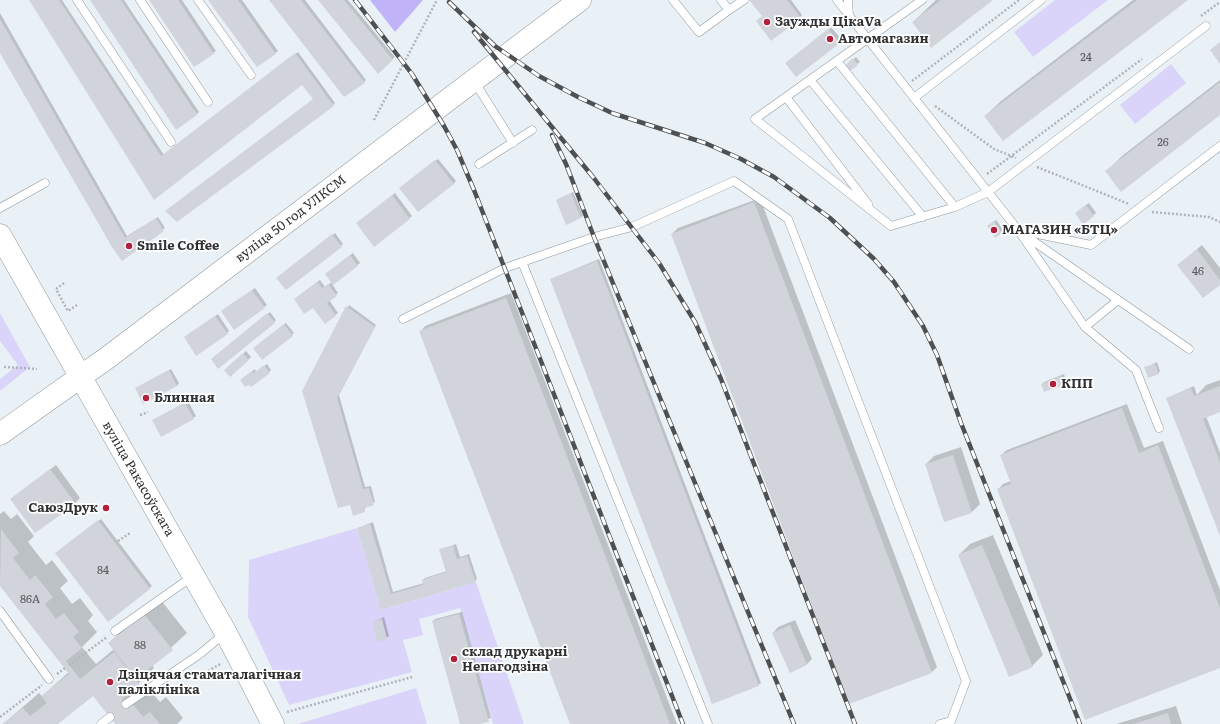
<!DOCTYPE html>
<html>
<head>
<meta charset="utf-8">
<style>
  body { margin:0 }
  canvas { display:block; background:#eaf1f6 }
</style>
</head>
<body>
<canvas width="1220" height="724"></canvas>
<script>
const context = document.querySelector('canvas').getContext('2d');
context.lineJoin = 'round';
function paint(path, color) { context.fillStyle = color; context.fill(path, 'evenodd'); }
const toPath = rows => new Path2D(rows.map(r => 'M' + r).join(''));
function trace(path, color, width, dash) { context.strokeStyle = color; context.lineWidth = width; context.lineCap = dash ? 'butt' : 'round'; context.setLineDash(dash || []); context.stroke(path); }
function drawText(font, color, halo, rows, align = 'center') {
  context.font = font + ' Literata,serif'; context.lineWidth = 3.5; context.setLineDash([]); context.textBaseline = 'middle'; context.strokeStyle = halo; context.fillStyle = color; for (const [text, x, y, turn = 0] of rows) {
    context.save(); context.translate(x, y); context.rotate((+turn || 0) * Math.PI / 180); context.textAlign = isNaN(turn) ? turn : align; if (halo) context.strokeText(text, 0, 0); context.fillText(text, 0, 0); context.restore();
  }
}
const green = toPath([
  [1055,0,1108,0,1033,57,1014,32],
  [1171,64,1186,83,1135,124,1120,105],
  [0,313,30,367,0,391,0,379,18,365,0,341],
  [357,528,381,610,476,582,524,724,493,724,460,608,419,619,423,635,403,640,412,672,289,705,248,617,249,560],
  [416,688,427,724,298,724]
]);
const forest = toPath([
  [370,0,423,0,395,32]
]);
const shadow = toPath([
  [30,0,62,0,164,155,298,52,335,103,333,105,314,99,302,84,155,198],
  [91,0,124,0,199,112,197,114],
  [150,0,182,0,216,51,195,66],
  [210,0,242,0,278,51,257,66],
  [270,0,305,0,366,80,364,82],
  [320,0,348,0,395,57,378,72],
  [750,0,791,0,802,15,800,17,763,16],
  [936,0,992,0,913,22],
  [1133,0,1187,0,985,116,1001,101],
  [0,13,127,236,158,217,165,228,122,260,0,49],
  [831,27,842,40,831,48,826,32],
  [856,57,860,62,850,69,847,66],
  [1220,80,1220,114,1107,171,1122,156],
  [438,159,456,181,453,184,402,186],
  [573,192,583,215,581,218,557,200],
  [395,193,412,216,374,245,357,223],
  [760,198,937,667,932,672,672,234,678,228],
  [1089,203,1096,213,1083,223,1078,211],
  [996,220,1003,230,1001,232,991,224],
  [335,233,343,244,341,246,280,276],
  [1202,245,1220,268,1220,284,1178,265],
  [353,253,360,263,332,284,338,293,329,300,338,313,335,315,313,306,297,297,320,280,325,287,332,282,328,272],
  [599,259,761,683,758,685,551,279],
  [255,288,267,305,264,307,224,309],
  [511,293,677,724,571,724,420,332,425,326],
  [349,305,376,325,339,395,365,487,371,486,375,502,366,506,364,511,351,503,303,391],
  [270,312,276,320,274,322,214,357],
  [218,314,229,331,227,333,188,335],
  [286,323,294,333,292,335,257,346],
  [246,351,251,357,231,376,225,370],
  [1157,362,1160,371,1158,374,1145,368],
  [267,364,271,370,269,372,243,378,255,369,256,372],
  [171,369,179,383,177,386,136,388],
  [1064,374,1066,381,1064,384,1045,391,1042,384,1044,382],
  [1220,380,1220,411,1206,416,1220,453,1220,533,1167,398,1194,386,1197,395,1206,385],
  [188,401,196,416,193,418,153,420],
  [1127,404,1144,448,1163,441,1220,590,1220,667,998,490,1003,484,1011,481,1001,455,1007,450],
  [961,447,980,504,972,512,926,464,934,456],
  [56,465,80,498,75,503,11,499],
  [4,511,11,519,17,514,34,536,28,542,46,565,52,560,68,581,60,588,72,604,80,598,93,615,88,621,97,632,82,647,96,664,114,649,109,643,125,627,160,599,187,633,152,665,154,668,138,684,142,689,148,688,160,702,166,697,183,718,177,724,116,724,94,695,57,724,3,724,39,693,42,696,69,672,0,584,0,514],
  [101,519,152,586,108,620,59,551],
  [373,522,393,592,424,583,423,580,425,578,447,571,440,550,456,544,460,557,469,554,477,579,475,581,381,609,358,528],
  [993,535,1043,655,1032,666,959,555,970,544],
  [462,612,491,718,476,724,461,724,433,621,435,619],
  [384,617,389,636,386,638,374,622],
  [795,620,812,659,807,664,790,672,773,633,778,627],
  [1176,706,1182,724,1116,724]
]);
const building = toPath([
  [29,0,59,0,161,156,295,53,334,106,177,222,165,211,313,99,302,85,154,200],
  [90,0,121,0,197,115,176,130],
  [149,0,178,0,214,54,194,67],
  [208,0,238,0,276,54,257,67],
  [269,0,301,0,365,83,344,97],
  [318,0,344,0,393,60,378,74],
  [749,0,787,0,801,18,771,41,756,21,762,16],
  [941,0,993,0,931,48,912,22],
  [1137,0,1188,0,1003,141,984,116],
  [0,19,125,238,156,218,164,231,122,261,112,247,0,53],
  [828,29,840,43,796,77,785,63],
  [1220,42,1220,64,1210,50],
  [853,58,858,65,850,71,845,66],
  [1220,82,1220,115,1121,192,1105,171],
  [435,160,454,184,418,212,399,188],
  [571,193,581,218,566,225,556,200],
  [392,195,410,219,374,247,356,223],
  [754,202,932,673,849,704,671,234],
  [1086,205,1094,216,1083,225,1075,213],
  [994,221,1002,233,995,238,987,226],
  [332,234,342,247,286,290,276,278],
  [1197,249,1220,280,1220,285,1203,298,1177,265],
  [350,255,358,266,333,285,325,274],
  [597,261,759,686,712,704,550,279],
  [318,282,322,288,328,284,337,296,327,303,336,316,325,324,313,308,304,314,294,299],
  [252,290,265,308,234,330,221,311],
  [506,298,670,724,570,724,419,331],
  [346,306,375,327,337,398,363,489,369,488,374,505,364,508,365,512,353,516,350,505,338,508,302,391],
  [267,313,275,323,218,369,211,359],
  [215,316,228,334,196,356,184,337],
  [284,324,293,336,262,360,253,348],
  [243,353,249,360,230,377,224,370],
  [1155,364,1159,374,1148,378,1144,367],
  [264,365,270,373,251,387,249,385,245,387,240,380,252,371,254,373],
  [169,370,177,386,143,404,135,388],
  [1061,376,1064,385,1044,392,1041,384],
  [1220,386,1220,412,1203,419,1220,462,1220,536,1166,398,1191,388,1194,396],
  [185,403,194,419,161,437,152,420],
  [1122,408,1139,453,1158,445,1220,608,1220,668,1085,720,997,489,1011,484,1000,455],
  [953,455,972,513,944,522,925,464],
  [50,469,76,504,35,533,10,499],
  [98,520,150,589,108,622,55,553],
  [370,524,391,594,423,585,422,580,446,572,439,549,453,545,457,559,467,556,476,582,381,610,357,528],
  [1,529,19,553,13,558,30,580,35,575,53,597,45,604,56,619,64,613,79,632,73,637,82,648,66,661,80,679,114,652,140,685,122,699,126,704,132,703,143,717,150,712,160,724,115,724,93,696,58,724,2,724,23,708,30,716,47,703,41,696,69,674,0,586],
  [982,545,1033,667,1009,677,958,555],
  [144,614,173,650,136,679,108,643],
  [459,614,489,722,480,724,460,724,432,621],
  [382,619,387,639,377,642,373,622],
  [790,625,807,665,790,673,772,633],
  [1168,713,1171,724,1133,724]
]);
const path = toPath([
  [1201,16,1220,2],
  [912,81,1019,0],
  [935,106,994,149,1016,158],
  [374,120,437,0],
  [1037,167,1129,204],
  [987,174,1142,59],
  [1152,212,1209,217,1220,222],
  [64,283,56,289,68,311,77,305],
  [4,367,37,369],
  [140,415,148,412],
  [118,541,130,533],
  [69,665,107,637],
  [208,671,222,663],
  [57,674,65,668],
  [287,712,412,677],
  [0,717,42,685]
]);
const lane = toPath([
  [77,0,171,142],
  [140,0,208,102],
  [198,0,251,75],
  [673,0,699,32,729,10],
  [721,0,729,10,744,0],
  [837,0,1018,230,1085,327,1136,370,1159,428],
  [848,0,849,16],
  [922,0,755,119,891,226,955,207,988,192,1206,26],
  [837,61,955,207],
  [810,80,923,217],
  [474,81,513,143],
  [786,97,868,204],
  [914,98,1041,0],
  [479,164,532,130],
  [0,208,45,183],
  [1018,230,1091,245,1220,146],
  [1023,234,1189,349],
  [522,262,708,724],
  [403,319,505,268,594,237,632,227,734,181,788,219,966,681,951,721,940,724],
  [1085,327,1118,300],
  [0,611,49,679],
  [115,631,193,576],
  [126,704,200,654,225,633],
  [101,724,110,717]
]);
const secondary = toPath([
  [0,235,226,633,273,724],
  [0,434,107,358,580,0]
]);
const rail = toPath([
  [355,0,412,74,444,126,457,150,474,190,683,724],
  [449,2,495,46,539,76,578,97,612,113,705,143,741,159,774,177,830,218,874,259,894,282,923,326,937,355,961,423,1080,724],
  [474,32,593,177,659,263,695,322,721,379,855,724],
  [552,135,566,164,594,237,794,724]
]);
const markers = [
  [767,22,4,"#b3203c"],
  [830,39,4,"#b3203c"],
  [994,230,4,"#b3203c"],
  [129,246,4,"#b3203c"],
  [1053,384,4,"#b3203c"],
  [146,398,4,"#b3203c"],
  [106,508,4,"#b3203c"],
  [454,659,4,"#b3203c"],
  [110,682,4,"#b3203c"]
];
const numberNames = [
  ["24",1086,58],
  ["26",1163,143],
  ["46",1198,272],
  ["84",103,571],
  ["86А",30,600],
  ["88",140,646]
];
const poiNames = [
  ["Заужды ЦікаVа",775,22],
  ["Автомагазин",838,39],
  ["МАГАЗИН «БТЦ»",1002,230],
  ["Smile Coffee",137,246],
  ["КПП",1061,384],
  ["Блинная",154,398],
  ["СаюзДрук",98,508,"right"],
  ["склад друкарні",462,652],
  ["Непагодзіна",462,667],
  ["Дзіцячая стаматалагічная",118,675],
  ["паліклініка",118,690]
];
const streetNames = [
  ["вуліца 50 год УЛКСМ",291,219,-37],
  ["вуліца Ракасоўскага",138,479,60]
];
paint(green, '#dad4fa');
paint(forest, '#c0b3f8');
paint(shadow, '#0003');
paint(building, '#d1d4db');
trace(lane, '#90979b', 9);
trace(secondary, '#90979b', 23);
trace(path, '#b0b5ba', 2.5, [2, 2]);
trace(lane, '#fff', 8);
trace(secondary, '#fff', 22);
trace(rail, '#4e5154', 4.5);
trace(rail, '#fff', 3, [9]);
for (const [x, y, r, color] of markers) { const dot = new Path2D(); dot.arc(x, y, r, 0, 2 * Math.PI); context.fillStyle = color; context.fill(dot); trace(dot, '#fff', 1.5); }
drawText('11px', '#585a5d', null, numberNames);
drawText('bold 13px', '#2f3133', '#fff', poiNames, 'left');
drawText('13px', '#2f3133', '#fff', streetNames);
</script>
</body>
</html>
